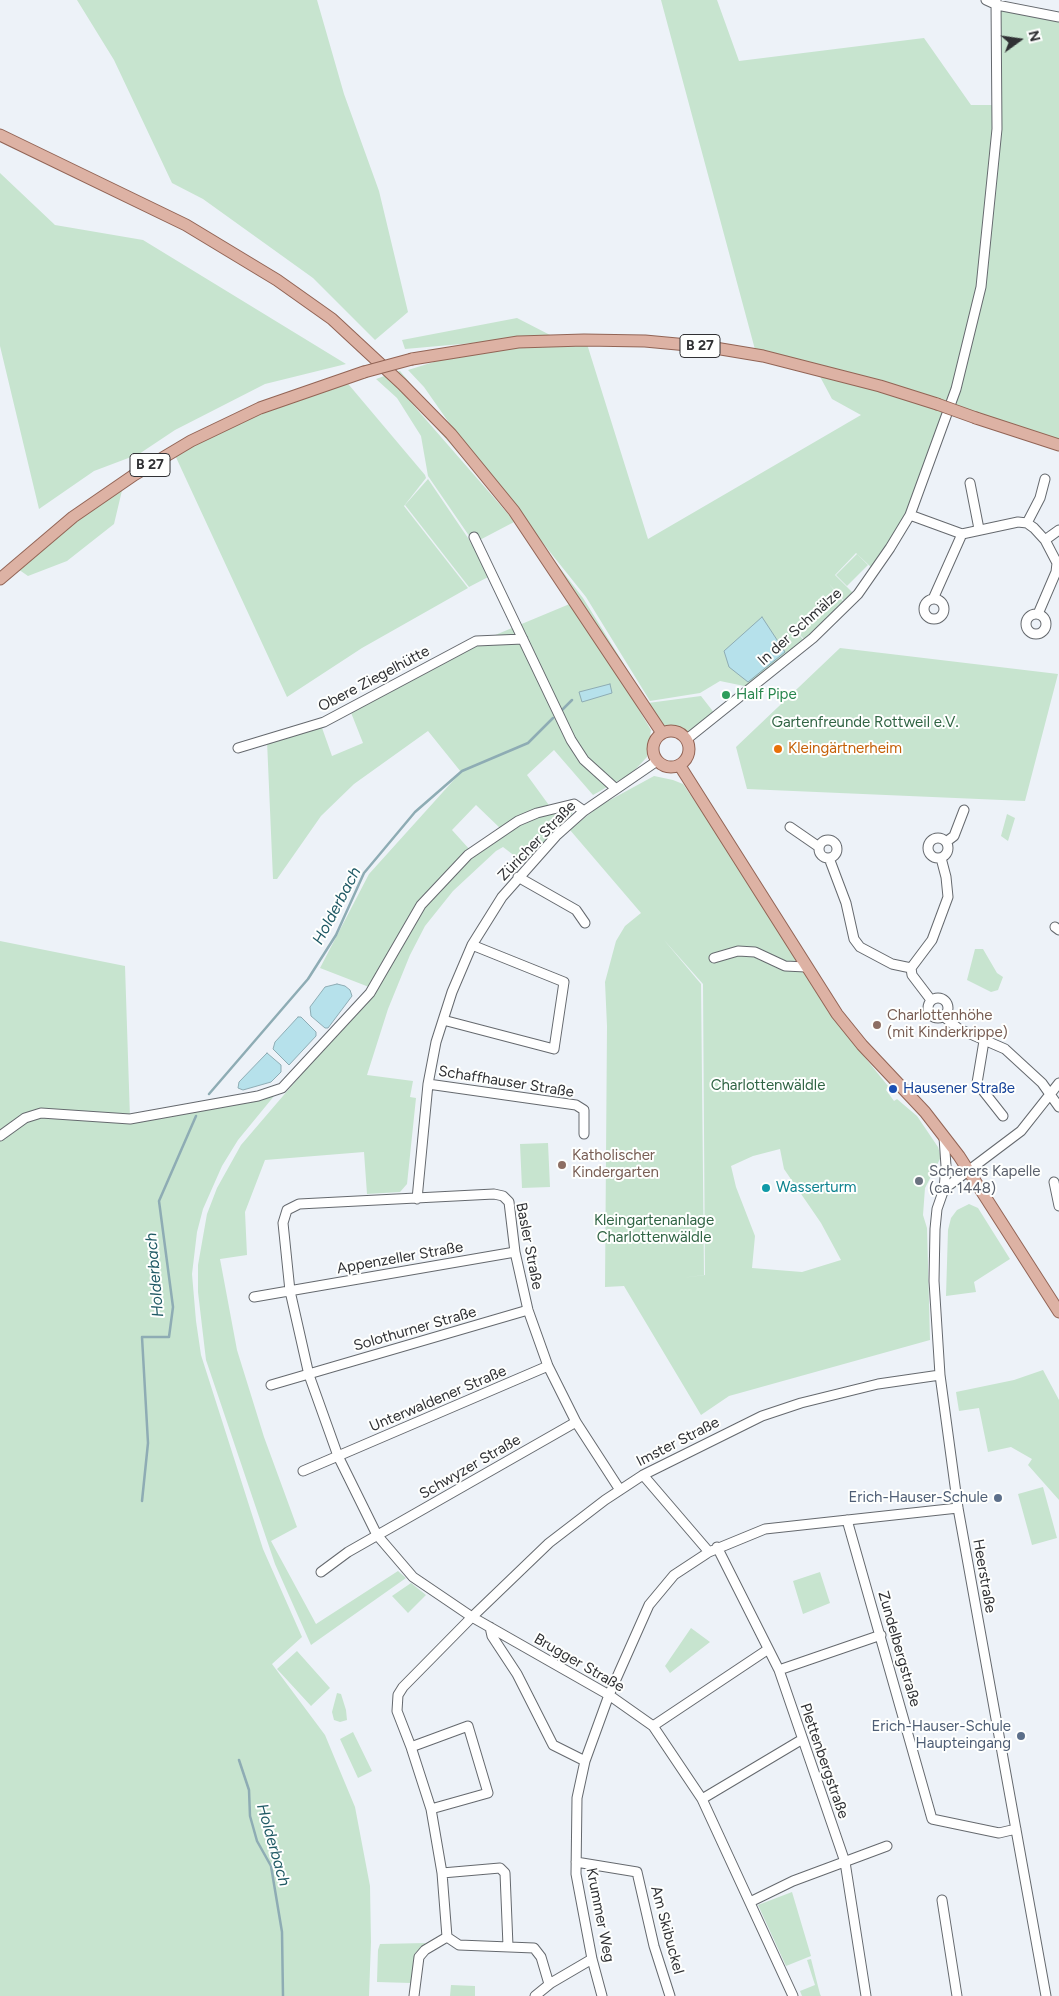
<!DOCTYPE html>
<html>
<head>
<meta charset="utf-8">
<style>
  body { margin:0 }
  #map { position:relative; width:1059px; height:1996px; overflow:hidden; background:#edf2f8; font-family:Figtree,sans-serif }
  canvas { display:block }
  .north { position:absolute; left:994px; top:15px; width:50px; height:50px; -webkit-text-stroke:4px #fefffe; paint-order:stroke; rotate:76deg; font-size:14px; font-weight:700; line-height:20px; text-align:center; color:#303134 }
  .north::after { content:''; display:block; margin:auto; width:18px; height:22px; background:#303134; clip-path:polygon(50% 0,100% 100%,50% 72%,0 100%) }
</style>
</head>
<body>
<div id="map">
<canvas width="1059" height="1996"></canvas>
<div class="north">N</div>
</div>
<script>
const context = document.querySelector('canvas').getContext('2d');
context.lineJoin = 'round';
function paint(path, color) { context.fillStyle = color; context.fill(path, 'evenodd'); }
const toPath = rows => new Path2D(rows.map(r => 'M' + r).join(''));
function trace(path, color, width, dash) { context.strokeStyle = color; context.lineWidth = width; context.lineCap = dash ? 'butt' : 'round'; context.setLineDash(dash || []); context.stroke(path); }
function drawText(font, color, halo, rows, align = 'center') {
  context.font = font + ' Figtree,sans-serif'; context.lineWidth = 4; context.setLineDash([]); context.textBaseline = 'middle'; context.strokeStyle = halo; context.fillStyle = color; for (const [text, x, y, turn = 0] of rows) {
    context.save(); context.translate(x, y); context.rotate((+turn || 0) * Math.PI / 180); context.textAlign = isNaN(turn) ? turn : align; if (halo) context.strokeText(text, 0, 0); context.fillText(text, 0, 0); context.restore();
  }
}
const green = toPath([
  [77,0,317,0,344,94,379,191,408,312,375,340,313,278,203,199,172,183,114,60],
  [661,0,717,0,739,61,924,38,971,105,995,105,980,287,947,410,757,357],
  [997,6,1059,18,1059,446,949,411,982,288,997,129],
  [0,173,55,225,143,240,346,364,265,384,175,430,139,454,94,471,39,509,0,346],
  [517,318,552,336,405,349,402,340],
  [587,344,648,539,861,415,832,399,817,371,946,412,908,515,873,569,856,553,835,575,855,595,846,603,829,584,846,605,805,640,796,631,805,642,749,687,720,681,700,693,650,701,586,597,466,447,424,387,408,370,453,356,518,348],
  [400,371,516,511,583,598,648,703,701,696,715,714,685,735,674,728,660,729,511,513,389,374],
  [387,375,509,515,514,522,474,543,428,476,421,436,397,398,376,379],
  [344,379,425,475,426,478,404,506,468,588,362,648,287,697,174,453,192,441],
  [428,479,470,541,490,576,469,587,405,505],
  [124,482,114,524,67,561,28,576,15,567],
  [857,554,868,565,847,586,836,575],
  [572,603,590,627,651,730,647,757,632,773,593,795,554,750,527,775,551,808,501,829,476,805,452,830,471,851,418,903,369,987,320,968,369,874,461,772,428,731,354,784,321,816,277,879,273,879,267,741,321,725,332,756,363,743,350,710,476,643],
  [840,648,1058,674,1025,801,747,789,736,747],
  [654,776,673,780,683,784,716,832,829,1013,888,1086,886,1090,894,1101,897,1099,917,1116,938,1147,941,1157,925,1188,923,1215,927,1228,930,1340,729,1396,701,1415,624,1286,605,1287,607,1026,605,982,616,941,625,926,641,913,570,830,599,806],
  [664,940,703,984,705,1275,681,1278,704,1275,701,984],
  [780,1149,784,1169,821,1223,841,1260,802,1272,752,1268,755,1236,736,1187,731,1166,753,1156],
  [573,809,572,814,524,863,503,847,496,851,453,891,425,926,410,955,388,1009,367,1075,413,1081,410,1097,416,1098,407,1184,400,1192,367,1194,364,1152,265,1160,245,1212,247,1255,220,1259,237,1350,264,1437,297,1527,271,1541,316,1624,398,1571,406,1578,311,1645,275,1564,206,1360,198,1292,198,1265,207,1214,217,1188,241,1145,342,1027,426,904,466,863,520,823,553,811],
  [1007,814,1015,818,1008,841,1001,836],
  [0,941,125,966,130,1118,40,1112,0,1133],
  [975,949,983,949,997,973,1003,977,998,990,991,992,967,980],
  [279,1090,238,1140,222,1166,203,1209,197,1232,192,1274,196,1321,201,1355,263,1549,302,1637,272,1664,325,1735,355,1807,370,1886,371,1942,369,1996,0,1996,0,1138,26,1120,41,1115,130,1122],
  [548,1143,550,1187,522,1188,520,1144],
  [969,1204,978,1208,1010,1259,974,1282,976,1292,946,1296,948,1230,951,1218,957,1210],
  [1043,1370,1059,1400,1059,1500,1028,1465,1032,1459,1011,1447,988,1452,979,1408,959,1411,956,1392,1014,1380],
  [1043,1487,1057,1538,1032,1545,1018,1494],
  [820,1572,830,1603,803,1614,793,1581],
  [411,1583,426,1595,408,1613,392,1596],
  [691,1628,710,1642,670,1673,665,1666],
  [297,1651,330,1688,311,1706,277,1669],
  [337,1693,341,1694,346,1710,347,1720,340,1722,334,1720,332,1712],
  [353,1732,372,1771,358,1778,340,1739],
  [792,1892,811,1956,786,1966,758,1905],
  [426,1943,415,1953,411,1983,377,1982,378,1950,380,1944],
  [811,1959,820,1994,821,1996,802,1996,800,1991,815,1985,807,1960],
  [451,1985,475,1986,475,1996,450,1996]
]);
const water = toPath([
  [762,617,785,652,748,682,729,667,724,651,762,617],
  [610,684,612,693,582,702,579,692,610,684],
  [337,984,345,986,350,990,352,996,328,1028,325,1028,311,1016,310,1007,325,987,337,984],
  [298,1017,301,1017,316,1032,316,1036,289,1065,273,1049,275,1042,298,1017],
  [267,1053,281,1065,281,1072,271,1082,243,1090,238,1088,239,1082,267,1053]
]);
const stream = toPath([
  [562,710,572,700],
  [209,1094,308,979,336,935,364,873,415,812,462,771,528,743,553,718],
  [142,1501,148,1443,142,1337,169,1337,173,1307,159,1201,196,1116],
  [239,1760,249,1790,250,1816,257,1841,271,1866,282,1932,283,1996]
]);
const minor = toPath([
  [986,0,997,5,1059,17],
  [970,483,979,529],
  [910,515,962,534,1018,522,1027,523,1034,528,1045,540,1057,563,1056,572,1038,614],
  [1027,523,1040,498,1045,479],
  [474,537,571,740,584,760,615,788],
  [1045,540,1059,530],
  [933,599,962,534],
  '924 609a10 10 0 1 1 20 0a10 10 0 1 1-20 0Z',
  '1026 624a10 10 0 1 1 20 0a10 10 0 1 1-20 0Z',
  [687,739,813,638,858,594,890,548,910,515,956,389,981,287,997,129,996,0],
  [238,748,324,722,476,641,523,639],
  [790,827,819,847],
  '928 848a10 10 0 1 1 20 0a10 10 0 1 1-20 0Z',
  '819 849a9 9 0 1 1 18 0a9 9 0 1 1-18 0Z',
  [946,842,954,836,964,810],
  [829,858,846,903,854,939,860,947,892,964,911,968,912,975,931,1000],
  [518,877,576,910,585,923],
  [1055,927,1059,930],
  [714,958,738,951,755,952,785,966,806,967],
  [911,968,932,940,948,897,946,877,941,858],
  '928 1008a10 10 0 1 1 20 0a10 10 0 1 1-20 0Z',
  [943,1016,959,1029,1005,1049,1042,1083,1059,1107],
  [443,1020,554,1049,564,982,472,945],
  [984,1041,977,1083,1003,1116],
  [428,1084,576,1105,584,1110,584,1134],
  [0,1136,25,1118,41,1113,130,1119,258,1096,282,1088,370,993,421,905,468,855,518,821,537,813,574,804,584,811],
  [1054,1182,1059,1206],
  [944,1189,946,1166,944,1137],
  [417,1199,428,1084,436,1042,452,992,472,945,502,897,556,836,584,811,657,761],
  [254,1297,515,1252],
  [271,1385,528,1310],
  [303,1471,548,1366],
  [643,1475,709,1552],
  [620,1490,576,1422,548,1366,528,1310,515,1252,509,1202,503,1196,494,1194,299,1204,287,1210,283,1223,290,1291,309,1375,338,1456,377,1535,413,1577,472,1617,609,1695,653,1726,702,1799,793,1996],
  [847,1520,932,1819,999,1833,1016,1829],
  [717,1547,779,1670,845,1862,866,1996],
  [321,1572,348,1552,576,1422],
  [490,1627,492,1636,517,1674,553,1745,585,1761],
  [779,1670,881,1635],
  [653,1726,767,1650],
  [411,1747,468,1726,488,1793,431,1809],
  [702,1799,801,1740],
  [576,1862,637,1872,654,1946,670,1996],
  [442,1873,500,1868,505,1873,508,1946],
  [942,1900,957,1996],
  [750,1902,793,1881,887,1846],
  [549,1984,541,1957,534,1948,459,1945,447,1937,442,1873,431,1809,411,1747,397,1711,398,1695,403,1687,472,1617,549,1543,605,1500,643,1475,762,1416,801,1403,878,1384,940,1375],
  [414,1996,419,1957,425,1950,447,1937],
  [535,1996,551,1983,592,1959],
  [602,1996,592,1959,576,1874,577,1798,585,1761,609,1695,649,1605,674,1575,709,1552,765,1529,958,1508],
  [1046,1996,958,1508,940,1375,934,1281,935,1229,937,1209,944,1189,1021,1131,1059,1083]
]);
const major = toPath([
  [0,135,186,225,277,280,332,319,402,384,451,434,514,511,662,733],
  [412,359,518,342,584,340,645,341,709,347,763,356,880,386,937,404],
  [976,418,1059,445],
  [0,579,73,517,134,475,191,441,260,408,364,372],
  '653 749a18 18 0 1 1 36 0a18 18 0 1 1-36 0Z',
  [680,766,837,1014,862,1045,925,1112,959,1156,1059,1312]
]);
const majorBridge = toPath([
  [364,372,412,359],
  [937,404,976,418]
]);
const markers = [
  [726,695,5,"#2e9e5b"],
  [778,749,5,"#e8710a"],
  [877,1025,5,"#8d6e63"],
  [893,1089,5,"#1a4fb4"],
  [562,1165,5,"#8d6e63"],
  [919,1181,5,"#6b7280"],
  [766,1188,5,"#0f9aa8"],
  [998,1498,5,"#5c6f8a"],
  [1021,1736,5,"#5c6f8a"]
];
const shields = [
  [700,346,40],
  [150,465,40]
];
const shieldNames = [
  ["B 27",700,346],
  ["B 27",150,465]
];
const streetNames = [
  ["In der Schmälze",800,627,-42],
  ["Obere Ziegelhütte",374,679,-28],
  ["Züricher Straße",537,841,-46],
  ["Schaffhauser Straße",506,1082,9],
  ["Basler Straße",529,1246,79],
  ["Appenzeller Straße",400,1258,-10],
  ["Solothurner Straße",415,1329,-16],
  ["Unterwaldener Straße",438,1399,-23],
  ["Imster Straße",678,1442,-27],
  ["Schwyzer Straße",470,1467,-30],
  ["Heerstraße",984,1576,80],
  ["Zundelbergstraße",899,1649,74],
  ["Brugger Straße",579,1663,30],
  ["Plettenbergstraße",824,1761,71],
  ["Krummer Weg",600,1915,79],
  ["Am Skibuckel",667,1930,75]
];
const leisureNames = [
  ["Half Pipe",736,695]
];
const parkNames = [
  ["Gartenfreunde Rottweil e.V.",865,723],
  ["Charlottenwäldle",768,1086],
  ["Kleingartenanlage",654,1221],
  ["Charlottenwäldle",654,1238]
];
const foodNames = [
  ["Kleingärtnerheim",788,749]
];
const educationNames = [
  ["Charlottenhöhe",887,1016],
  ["(mit Kinderkrippe)",887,1033],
  ["Katholischer",572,1156],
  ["Kindergarten",572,1173]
];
const transitNames = [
  ["Hausener Straße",903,1089]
];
const worshipNames = [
  ["Scherers Kapelle",929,1172],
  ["(ca. 1448)",929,1189]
];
const cultureNames = [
  ["Wasserturm",776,1188]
];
const serviceNames = [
  ["Erich-Hauser-Schule",988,1498],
  ["Erich-Hauser-Schule",1011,1727],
  ["Haupteingang",1011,1744]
];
const waterNames = [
  ["Holderbach",337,906,-62],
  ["Holderbach",155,1275,-95],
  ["Holderbach",273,1845,74]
];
paint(green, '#c7e4cf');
paint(water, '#b6e1eb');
trace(water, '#8eacb4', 1);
trace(stream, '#8eacb4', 2.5);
trace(minor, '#65696e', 11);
trace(major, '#926455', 13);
trace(minor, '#fff', 9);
trace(major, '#ddb2a4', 11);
trace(majorBridge, '#926455', 13, []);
trace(majorBridge, '#ddb2a4', 11);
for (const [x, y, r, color] of markers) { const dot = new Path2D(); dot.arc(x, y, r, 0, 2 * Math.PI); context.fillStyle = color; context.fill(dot); trace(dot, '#fefffe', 2); }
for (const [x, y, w] of shields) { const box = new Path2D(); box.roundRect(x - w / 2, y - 11.5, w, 23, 4); context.fillStyle = '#fefffe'; context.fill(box); trace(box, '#303134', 1); }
drawText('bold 14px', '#303134', null, shieldNames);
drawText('15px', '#303134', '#fefffe', streetNames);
drawText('15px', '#27864d', '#fefffe', leisureNames, 'left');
drawText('15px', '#306444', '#fefffe', parkNames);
drawText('15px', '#c56008', '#fefffe', foodNames, 'left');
drawText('15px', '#785e54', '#fefffe', educationNames, 'left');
drawText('15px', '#164399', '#fefffe', transitNames, 'left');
drawText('15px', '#5b616d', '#fefffe', worshipNames, 'left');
drawText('15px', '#0d838f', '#fefffe', cultureNames, 'left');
drawText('15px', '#4e5e75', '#fefffe', serviceNames, 'right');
drawText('italic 16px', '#205a65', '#fefffe', waterNames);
</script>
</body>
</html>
